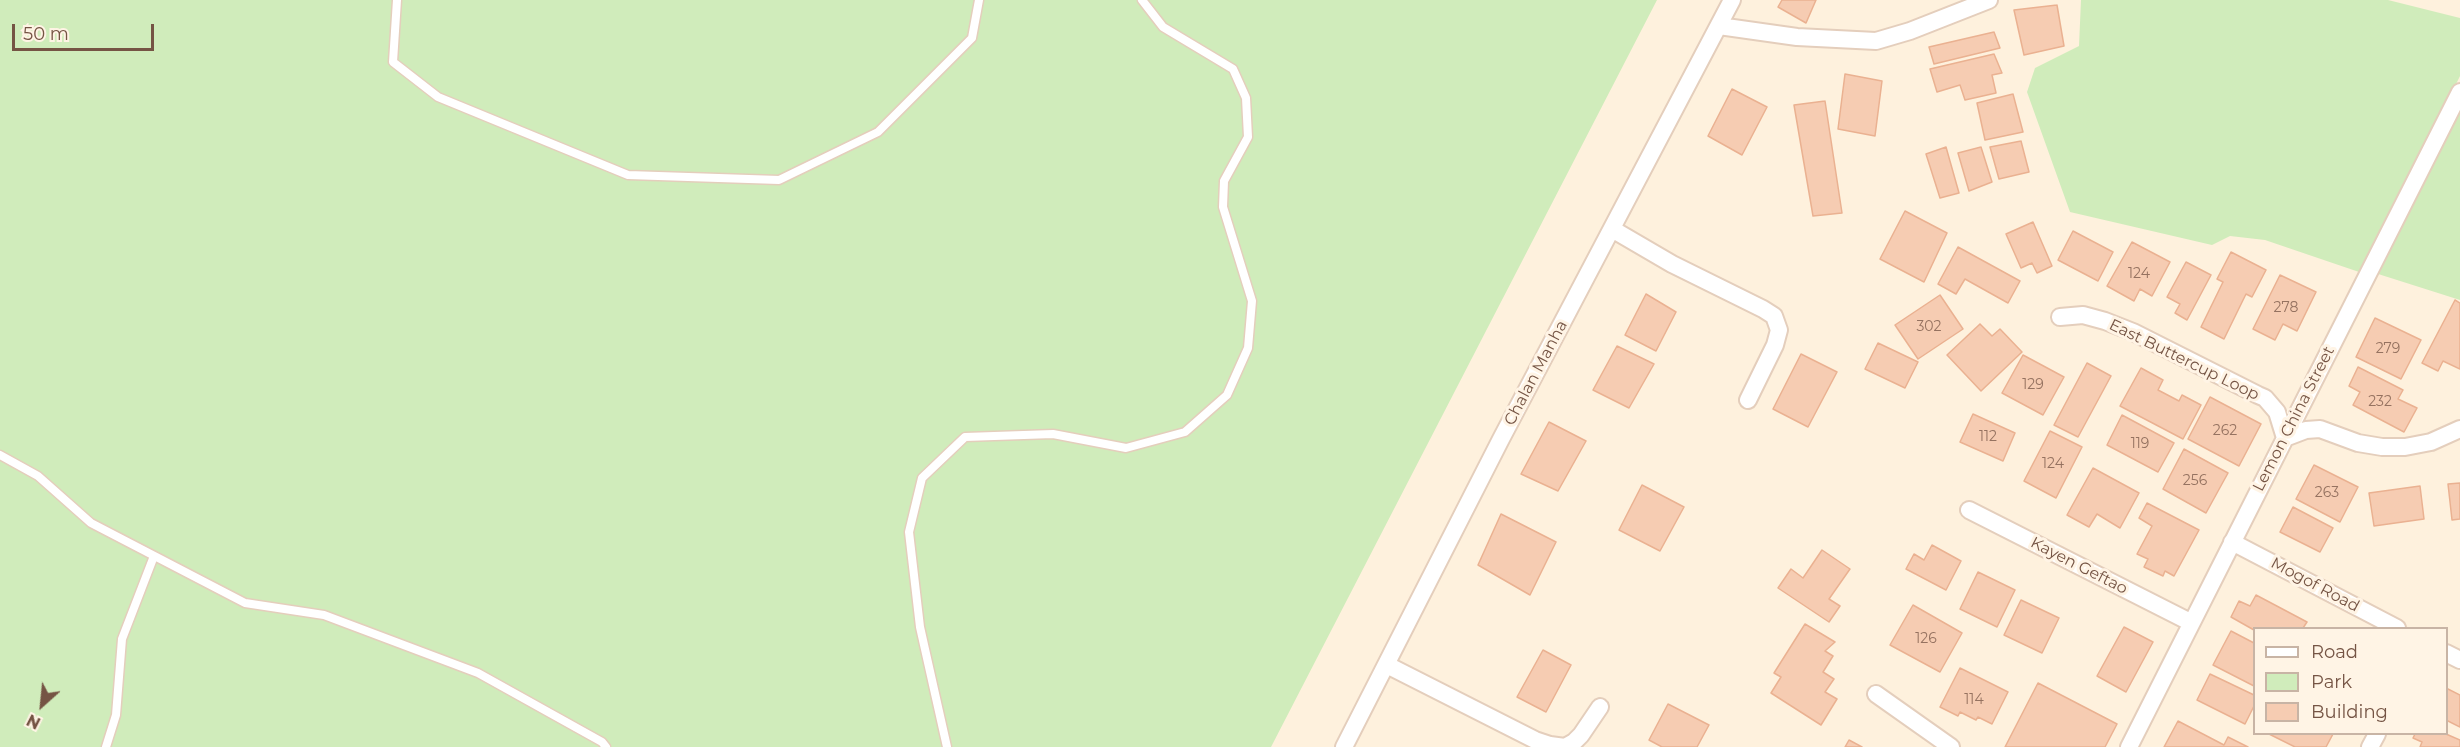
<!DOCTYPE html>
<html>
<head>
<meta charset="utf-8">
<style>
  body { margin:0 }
  #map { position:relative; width:2460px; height:747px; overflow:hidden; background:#fef1dd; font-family:Montserrat,sans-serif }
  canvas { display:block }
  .legend { position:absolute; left:2253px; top:627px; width:195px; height:108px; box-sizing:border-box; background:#fff4e5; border:2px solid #c8b4a5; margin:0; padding:8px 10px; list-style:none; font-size:18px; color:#755444 }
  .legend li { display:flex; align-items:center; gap:12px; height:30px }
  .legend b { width:30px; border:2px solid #c8b4a5 }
  .north { position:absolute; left:12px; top:675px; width:60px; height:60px; -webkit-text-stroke:4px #fff4e5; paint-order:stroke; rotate:207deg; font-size:16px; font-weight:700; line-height:24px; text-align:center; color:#755444 }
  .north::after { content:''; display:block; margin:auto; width:21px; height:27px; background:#755444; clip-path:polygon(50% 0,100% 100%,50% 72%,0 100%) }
  .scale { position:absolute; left:12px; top:24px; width:142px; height:27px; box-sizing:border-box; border:3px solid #755444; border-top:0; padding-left:8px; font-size:18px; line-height:21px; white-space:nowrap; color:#755444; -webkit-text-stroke:4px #fff4e5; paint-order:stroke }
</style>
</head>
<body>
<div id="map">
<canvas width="2460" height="747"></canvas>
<ul class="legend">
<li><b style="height:8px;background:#fff"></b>Road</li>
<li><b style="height:16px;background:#d0ecbb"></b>Park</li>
<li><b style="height:16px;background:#f6ccb2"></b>Building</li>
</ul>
<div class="north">N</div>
<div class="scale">50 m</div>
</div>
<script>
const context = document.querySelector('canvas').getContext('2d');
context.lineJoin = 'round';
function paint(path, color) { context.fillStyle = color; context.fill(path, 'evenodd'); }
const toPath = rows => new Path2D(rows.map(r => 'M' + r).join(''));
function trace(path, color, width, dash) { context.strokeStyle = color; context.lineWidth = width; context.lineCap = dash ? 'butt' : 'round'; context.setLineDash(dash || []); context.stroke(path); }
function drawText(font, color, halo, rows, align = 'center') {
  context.font = font + ' Montserrat,sans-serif'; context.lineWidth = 6; context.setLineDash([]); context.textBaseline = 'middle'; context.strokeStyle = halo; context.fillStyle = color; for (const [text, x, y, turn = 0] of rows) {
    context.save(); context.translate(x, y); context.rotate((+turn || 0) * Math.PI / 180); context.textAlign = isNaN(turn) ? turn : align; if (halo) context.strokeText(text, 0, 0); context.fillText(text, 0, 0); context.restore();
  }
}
const green = toPath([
  [0,0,1657,0,1271,747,0,747],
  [2081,0,2388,0,2460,18,2460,76,2362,273,2265,240,2230,236,2212,245,2070,212,2027,92,2035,68,2079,46],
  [2460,97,2460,300,2375,273]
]);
const building = toPath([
  [1782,0,1816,0,1806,23,1778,7,1782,0],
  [2057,5,2064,46,2024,55,2014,10,2057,5],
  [1994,32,2000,48,1934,64,1929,47,1994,32],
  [1994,54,2002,73,1992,75,1996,93,1965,100,1960,85,1937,92,1930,69,1994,54],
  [1845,74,1882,81,1875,136,1838,129,1845,74],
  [1732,89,1767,107,1742,155,1708,136,1732,89],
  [2013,94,2023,132,1985,140,1977,103,2013,94],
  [1825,101,1842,213,1813,216,1794,105,1825,101],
  [2021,141,2029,172,1999,179,1990,147,2021,141],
  [1946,147,1959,193,1940,198,1926,154,1946,147],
  [1981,147,1992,182,1969,191,1958,153,1981,147],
  [1905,211,1947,233,1924,282,1880,259,1905,211],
  [2033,222,2052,266,2037,273,2032,263,2021,268,2006,234,2033,222],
  [2073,231,2113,252,2098,281,2058,260,2073,231],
  [2132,242,2170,262,2152,296,2140,289,2134,301,2107,286,2132,242],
  [1958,247,2020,281,2008,303,1965,279,1956,294,1938,284,1958,247],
  [2231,252,2266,270,2252,297,2246,294,2224,339,2201,327,2223,282,2217,279,2231,252],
  [2186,262,2211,275,2187,320,2175,313,2180,304,2167,297,2186,262],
  [2280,275,2316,292,2297,331,2283,324,2275,340,2253,329,2280,275],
  [1646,294,1676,312,1656,351,1625,335,1646,294],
  [1940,295,1963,329,1918,359,1895,325,1940,295],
  [2455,300,2460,303,2460,369,2443,361,2438,371,2422,363,2455,300],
  [2375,318,2421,340,2401,379,2356,357,2375,318],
  [1980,324,1992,336,2000,329,2022,352,1981,391,1947,355,1980,324],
  [1878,343,1918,362,1905,388,1865,369,1878,343],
  [1617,346,1654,364,1629,408,1593,390,1617,346],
  [1801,354,1837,372,1808,427,1773,409,1801,354],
  [2023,355,2064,377,2043,415,2002,393,2023,355],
  [2087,363,2111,376,2078,437,2054,425,2087,363],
  [2358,367,2403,390,2398,399,2417,408,2404,432,2353,405,2360,392,2349,386,2358,367],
  [2141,368,2163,380,2158,390,2179,401,2182,395,2201,405,2183,439,2120,406,2141,368],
  [2210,397,2261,424,2239,466,2188,439,2210,397],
  [1973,414,2015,433,2003,461,1960,442,1973,414],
  [2122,415,2174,443,2158,472,2107,445,2122,415],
  [1549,422,1586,441,1558,491,1521,474,1549,422],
  [2050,431,2082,447,2056,498,2024,481,2050,431],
  [2184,449,2228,473,2206,513,2163,489,2184,449],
  [2314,465,2358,487,2340,522,2296,499,2314,465],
  [2093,468,2139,493,2120,528,2097,514,2089,527,2067,515,2093,468],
  [2460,483,2460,519,2452,520,2448,484,2460,483],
  [1642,485,1684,507,1660,551,1619,530,1642,485],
  [2420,486,2424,519,2374,526,2369,493,2420,486],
  [2147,503,2199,530,2174,576,2165,571,2163,576,2144,567,2148,559,2137,554,2152,526,2139,518,2147,503],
  [2293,507,2333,528,2320,552,2280,532,2293,507],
  [1501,514,1556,542,1530,595,1478,565,1501,514],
  [1932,545,1961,561,1946,590,1906,569,1914,554,1924,560,1932,545],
  [1822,550,1850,569,1829,599,1840,606,1829,622,1778,588,1791,569,1803,578,1822,550],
  [1978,572,2015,590,1997,627,1960,609,1978,572],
  [2256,595,2307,622,2303,628,2254,630,2231,617,2239,601,2250,606,2256,595],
  [2021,600,2059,618,2042,653,2004,635,2021,600],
  [1913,605,1962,633,1940,672,1890,645,1913,605],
  [1805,624,1835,642,1825,651,1833,656,1823,672,1834,679,1825,692,1837,699,1821,725,1771,693,1781,677,1774,673,1805,624],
  [2124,627,2153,642,2126,692,2097,676,2124,627],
  [2231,631,2254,643,2254,686,2213,665,2231,631],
  [1543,650,1571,665,1546,712,1517,697,1543,650],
  [1960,668,2008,692,1992,724,1978,717,1976,720,1960,712,1958,716,1940,707,1960,668],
  [2210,674,2254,695,2254,706,2245,724,2197,700,2210,674],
  [2038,683,2117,724,2105,747,2005,747,2038,683],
  [2446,688,2460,695,2460,727,2446,720,2446,688],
  [1668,704,1709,725,1697,747,1662,747,1649,740,1668,704],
  [2178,721,2224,745,2228,737,2248,747,2164,747,2178,721],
  [2269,734,2333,734,2326,747,2295,747,2269,734],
  [2415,734,2446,734,2460,740,2460,747,2420,747,2422,742,2413,738,2415,734],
  [1849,740,1862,747,1845,747,1849,740]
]);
const lane = toPath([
  [397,0,393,62,438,97,628,175,779,180,878,132,972,38,979,0],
  [0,455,38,476,91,523,245,603,324,615,478,673,602,742,606,747],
  [106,747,116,715,122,639,154,556],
  [947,747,920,627,909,532,922,478,965,437,1053,434,1126,448,1185,432,1227,395,1248,348,1252,301,1223,207,1224,181,1248,137,1246,98,1233,69,1163,27,1142,0]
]);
const street = toPath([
  [1719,26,1797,37,1876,41,1910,31,1989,0],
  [1612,229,1672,264,1763,309,1774,316,1779,330,1775,345,1748,400],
  [2060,317,2083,315,2105,321,2133,332,2258,395,2265,398,2277,412,2285,438,2306,430,2320,429,2358,443,2382,447,2405,447,2431,442,2460,429],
  [1969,510,2190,622],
  [2232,542,2397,628],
  [2446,653,2460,660],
  [1387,665,1535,740,1550,745,1565,747,1574,742,1581,735,1600,707],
  [1876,694,1951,747],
  [1344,747,1501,439,1732,0],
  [2129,747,2460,92],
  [2370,747,2377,734]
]);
const numberNames = [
  ["124",2139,274],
  ["278",2286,308],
  ["302",1929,327],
  ["279",2388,349],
  ["129",2033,385],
  ["232",2380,402],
  ["262",2225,431],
  ["112",1988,437],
  ["119",2140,444],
  ["124",2053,464],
  ["256",2195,481],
  ["263",2327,493],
  ["126",1926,639],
  ["114",1974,700]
];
const streetNames = [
  ["East Buttercup Loop",2184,360,26],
  ["Chalan Manha",1536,373,-62],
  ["Lemon China Street",2294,419,-63],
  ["Kayen Geftao",2079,566,27],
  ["Mogof Road",2315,585,28]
];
paint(green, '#d0ecbb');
paint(building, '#f6ccb2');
trace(building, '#eab191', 1.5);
trace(lane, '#e4cebc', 11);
trace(street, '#e4cebc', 20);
trace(lane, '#fff', 8);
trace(street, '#fff', 16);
drawText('14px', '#957260', null, numberNames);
drawText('16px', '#755444', '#fff4e5', streetNames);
</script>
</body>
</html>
